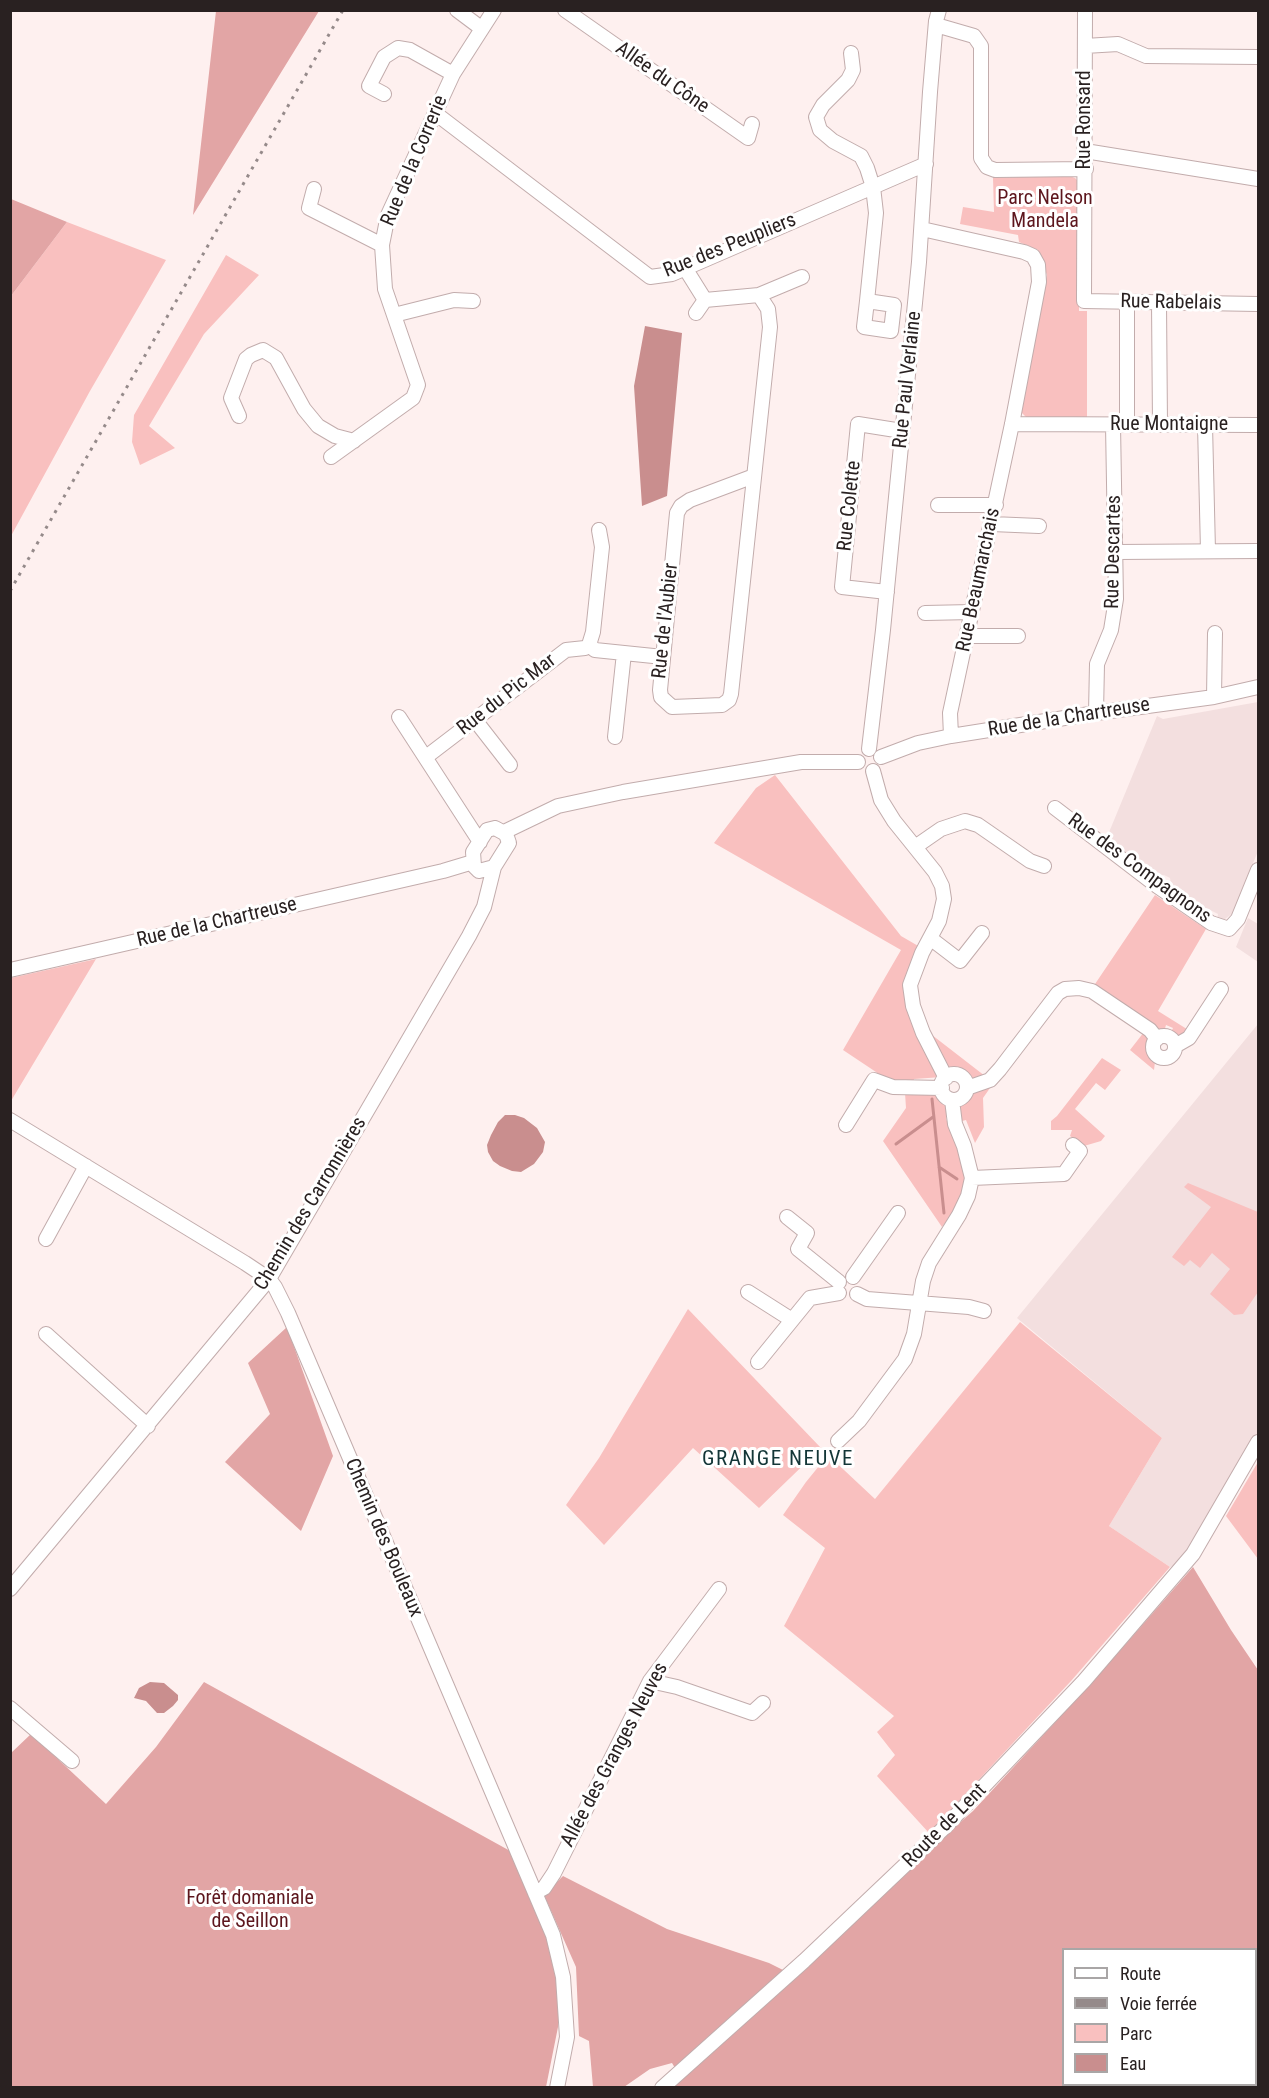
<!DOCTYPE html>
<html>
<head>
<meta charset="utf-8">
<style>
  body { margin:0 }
  #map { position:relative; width:1269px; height:2098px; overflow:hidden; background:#fef0ef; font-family:"Roboto Condensed",sans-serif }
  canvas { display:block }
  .frame { position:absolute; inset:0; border:12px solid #292121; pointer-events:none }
  .legend { position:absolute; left:1062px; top:1948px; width:195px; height:138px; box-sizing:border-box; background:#fff; border:2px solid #a9a6a6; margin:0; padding:8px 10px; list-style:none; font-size:18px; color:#292121 }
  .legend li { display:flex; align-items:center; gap:12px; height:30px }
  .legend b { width:30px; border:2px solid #a9a6a6 }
</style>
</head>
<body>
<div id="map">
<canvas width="1269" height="2098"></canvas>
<div class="frame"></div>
<ul class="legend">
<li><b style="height:8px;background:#fff"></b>Route</li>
<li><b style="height:8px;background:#958a8a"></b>Voie ferrée</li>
<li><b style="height:16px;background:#f9c0bf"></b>Parc</li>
<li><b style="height:16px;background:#c98e8e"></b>Eau</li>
</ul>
</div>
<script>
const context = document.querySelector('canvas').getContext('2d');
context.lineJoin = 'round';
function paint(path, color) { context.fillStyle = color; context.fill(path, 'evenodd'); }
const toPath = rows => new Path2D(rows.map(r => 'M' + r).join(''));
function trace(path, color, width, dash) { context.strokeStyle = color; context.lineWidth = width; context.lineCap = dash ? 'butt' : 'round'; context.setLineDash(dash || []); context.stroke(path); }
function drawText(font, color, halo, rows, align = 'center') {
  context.font = font + ' "Roboto Condensed",sans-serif'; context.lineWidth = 6; context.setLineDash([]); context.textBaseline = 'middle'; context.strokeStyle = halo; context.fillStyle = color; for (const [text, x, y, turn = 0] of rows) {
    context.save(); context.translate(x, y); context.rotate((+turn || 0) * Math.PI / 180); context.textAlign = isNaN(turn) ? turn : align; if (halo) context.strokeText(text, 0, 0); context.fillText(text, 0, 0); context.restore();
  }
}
const built = toPath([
  [1258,702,1258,851,1233,913,1225,919,1217,920,1218,914,1204,907,1202,909,1172,889,1170,878,1164,875,1161,877,1150,874,1105,842,1157,716,1163,719],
  [1248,918,1258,924,1258,962,1236,947],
  [1258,1024,1258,1432,1179,1565,1170,1567,1109,1526,1162,1438,1017,1318]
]);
const green = toPath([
  [1067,175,1075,178,1081,184,1079,311,1087,311,1087,418,1027,418,1020,411,1047,275,1038,250,1019,242,1018,235,960,224,963,207,994,212,993,178],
  [67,222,166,260,90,391,11,536,11,296],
  [226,255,259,275,204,334,149,426,175,448,140,465,132,442,134,415],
  [775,775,901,936,920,947,912,959,907,979,942,1077,914,1079,913,1086,897,1086,843,1050,901,950,714,843,756,788],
  [1155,895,1206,929,1158,1011,1190,1031,1185,1035,1178,1036,1170,1034,1173,1028,1166,1025,1164,1032,1157,1030,1093,987],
  [96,959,11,1101,11,978],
  [1144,1032,1149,1039,1148,1049,1155,1062,1154,1070,1130,1050],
  [932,1035,985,1076,973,1081,960,1073,950,1070,945,1065],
  [1102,1058,1121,1070,1105,1090,1096,1083,1075,1109,1105,1136,1101,1141,1084,1146,1070,1136,1072,1130,1051,1130,1051,1121,1057,1116],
  [990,1088,983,1098,984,1127,975,1143,966,1120,962,1121,959,1119,958,1109,974,1092,978,1089],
  [936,1092,946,1107,946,1119,958,1147,965,1180,962,1193,954,1211,942,1227,883,1141,906,1108,905,1093],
  [1188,1183,1258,1212,1258,1292,1243,1314,1234,1315,1210,1294,1230,1269,1212,1253,1200,1268,1190,1260,1184,1266,1172,1257,1211,1207,1184,1187],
  [688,1309,821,1448,759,1508,693,1448,604,1545,566,1505,599,1458],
  [1020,1322,1162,1438,1109,1526,1170,1567,1071,1681,929,1833,877,1776,895,1755,877,1732,894,1716,784,1626,825,1548,783,1515,806,1482,828,1455,875,1499],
  [1258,1462,1258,1559,1226,1516]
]);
const forest = toPath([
  [216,10,319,11,193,215,216,11],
  [11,199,67,222,11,296],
  [287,1327,333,1456,301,1531,225,1462,270,1414,248,1363],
  [1193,1567,1231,1630,1258,1670,1258,2087,671,2087,681,2078,672,2063,650,2069,624,2087,593,2087,589,2041,579,2036,576,1967,544,1895,563,1876,667,1929,769,1963,797,1977,922,1856,973,1811,1096,1678],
  [1064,1950,1256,1950,1256,2084,1064,2084],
  [204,1682,512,1852,558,1965,558,2027,546,2087,11,2088,11,1753,31,1734,106,1804,156,1747]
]);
const water = toPath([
  [645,326,682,333,667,496,642,506,634,386],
  [505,1115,515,1115,524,1118,537,1128,545,1142,543,1152,534,1164,521,1172,512,1171,500,1166,493,1161,488,1152,487,1145,491,1135,498,1122],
  [150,1682,164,1683,178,1695,178,1700,173,1706,164,1713,157,1713,146,1701,134,1698,139,1688]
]);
const stream = toPath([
  [932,1099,944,1213],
  [896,1144,933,1117],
  [939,1167,957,1179]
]);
const minor = toPath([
  [457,10,481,28],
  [565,10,748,138,752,124],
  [1085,10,1084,301,1258,304],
  [936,25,974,36,981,46,981,158,987,167,995,170,1086,169],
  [1085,46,1118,44,1146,56,1258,57],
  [851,53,853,70,848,80,823,105,816,117,820,130,833,141,861,156,867,168,873,187,876,213,867,301,864,327,891,331,894,305,867,301],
  [384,94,369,86,384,57,398,48,410,50,453,74],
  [435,113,650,277,672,274,926,164],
  [1085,151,1258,179],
  [314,189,309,208,382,245],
  [922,229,1024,252,1033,256,1038,265,1039,282,1012,424,950,713,951,736],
  [685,268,705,300,759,295,768,309,770,327,731,694,729,700,722,705,672,707,661,697,660,690,677,513,681,506,690,500,754,476],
  [759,295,802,277],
  [1127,303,1127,425],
  [1159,303,1160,425],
  [696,313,705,300],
  [394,315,454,300,473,301],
  [239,416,231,398,246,359,251,355,263,350,276,358,304,409,318,426,335,436,354,441],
  [1012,424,1258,425],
  [1205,425,1208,551],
  [331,457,413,398,418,385,385,289,382,245,388,215,453,74,494,10],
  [938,505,996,505],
  [992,524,1039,526],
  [1117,552,1258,551],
  [887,592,842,587,858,424,902,431],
  [925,613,972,612],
  [967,636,1018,636],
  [589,645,593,632,602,547,599,530],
  [1214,697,1215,633],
  [1096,713,1097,664,1111,630,1116,599,1113,425],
  [399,717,480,842],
  [475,720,510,765],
  [615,737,624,653],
  [869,749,883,630,919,262,930,92,936,21,939,10],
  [426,757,566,650,585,648,589,645,595,650,663,657],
  [881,757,918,743,951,736,1096,713,1214,697,1258,687],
  [873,771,881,800,894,821,935,872,942,886,944,899,939,921,922,953,910,985,913,1006,923,1033,946,1078],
  [1055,808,1157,886,1211,923,1229,929,1238,919,1258,870],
  [495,828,506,834,509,843,494,867,479,871,474,866,473,852,487,830,495,828],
  [504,832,558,806,623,792,801,762,858,762],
  [915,847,941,829,965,821,978,825,1030,861,1044,866],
  [930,938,960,961,982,933],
  [10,970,443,871,473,862],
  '1153 1047a11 11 0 1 1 22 0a11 11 0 1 1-22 0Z',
  [1175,1046,1189,1038,1221,989],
  '941 1087a13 13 0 1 1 26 0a13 13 0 1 1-26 0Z',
  [967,1088,990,1080,1000,1069,1058,993,1065,989,1079,988,1092,991,1150,1030,1157,1039],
  [10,1120,245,1263,269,1279,275,1287,288,1313,553,1935,563,1977,567,2037,557,2088],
  [846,1125,874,1080,893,1087,942,1088],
  [972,1178,1064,1174,1080,1151,1073,1145],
  [787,1217,807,1233,798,1249,839,1282],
  [46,1239,86,1166],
  [853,1277,898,1213],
  [748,1292,792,1320],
  [857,1294,867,1299,969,1307,984,1311],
  [46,1334,148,1426],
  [758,1362,810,1298,839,1293],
  [838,1441,859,1421,905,1359,914,1334,923,1281,929,1263,959,1215,968,1196,972,1178,964,1146,955,1124,952,1100],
  [10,1589,269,1279,469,936,484,907,494,867],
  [650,1681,677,1687,752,1713,763,1703],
  [10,1708,72,1761],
  [535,1893,544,1888,554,1873,650,1681,719,1589],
  [662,2088,804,1961,945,1827,1084,1681,1193,1554,1258,1442]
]);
const rail = toPath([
  [10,591,343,10]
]);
const streetNames = [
  ["Allée du Cône",662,78,35],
  ["Rue Ronsard",1085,120,-90],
  ["Rue de la Correrie",415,161,-67],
  ["Rue des Peupliers",730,246,-22],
  ["Rue Rabelais",1171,303,1],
  ["Rue Paul Verlaine",908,380,-84],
  ["Rue Montaigne",1169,425],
  ["Rue Colette",850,506,-84],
  ["Rue Descartes",1114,552,-89],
  ["Rue Beaumarchais",979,580,-78],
  ["Rue de l'Aubier",666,621,-84],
  ["Rue du Pic Mar",507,695,-38],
  ["Rue de la Chartreuse",1069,718,-9],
  ["Rue des Compagnons",1139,869,36],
  ["Rue de la Chartreuse",217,923,-13],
  ["Chemin des Carronnières",311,1204,-59],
  ["Chemin des Bouleaux",383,1538,67],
  ["Allée des Granges Neuves",615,1755,-62],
  ["Route de Lent",945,1826,-45]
];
const parkNames = [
  ["Parc Nelson",1045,199],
  ["Mandela",1045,222],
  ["Forêt domaniale",250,1899],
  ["de Seillon",250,1922]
];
const neighbourhoodNames = [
  ["GRANGE NEUVE",778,1460]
];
paint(built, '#f3dfdf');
paint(green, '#f9c0bf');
paint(forest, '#e2a5a5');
paint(water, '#c98e8e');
trace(stream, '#c98e8e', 3);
trace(minor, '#c2acac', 16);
trace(minor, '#fff', 14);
trace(rail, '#958a8a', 3, [3, 6]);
drawText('20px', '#292121', '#fff', streetNames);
drawText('20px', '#5d161d', '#fff', parkNames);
context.letterSpacing = '1.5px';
drawText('21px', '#133637', '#fff', neighbourhoodNames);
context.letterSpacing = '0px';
</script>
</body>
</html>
